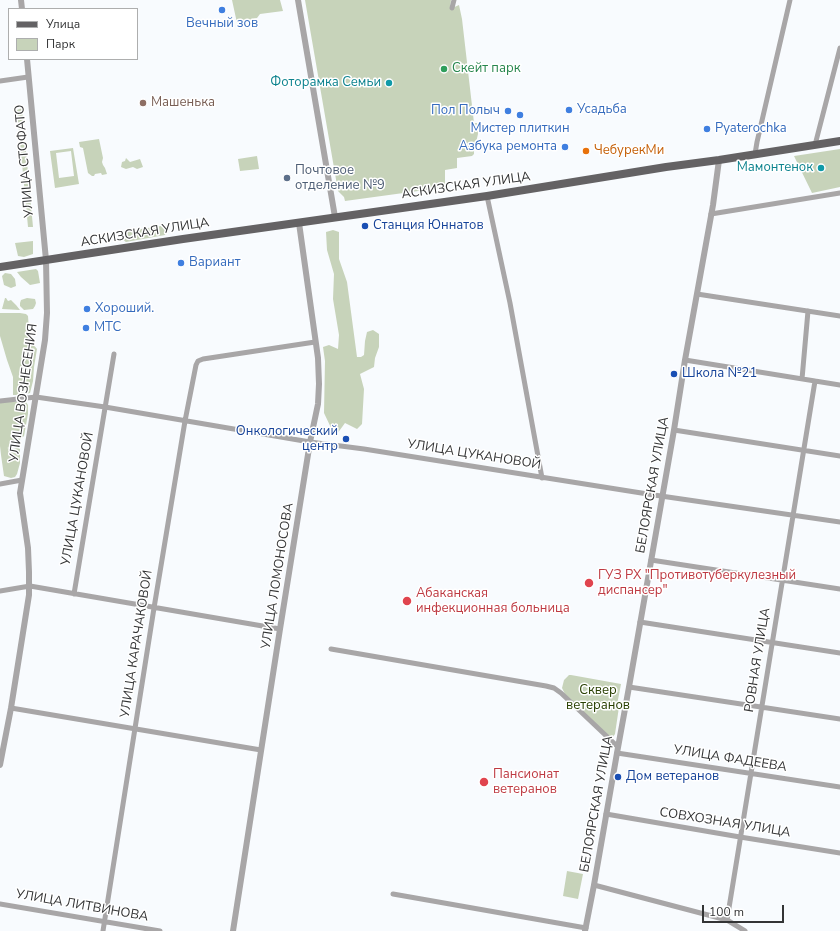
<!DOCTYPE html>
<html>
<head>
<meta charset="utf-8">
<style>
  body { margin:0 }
  #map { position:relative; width:840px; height:931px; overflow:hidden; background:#f8fbfe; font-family:"Nunito Sans",sans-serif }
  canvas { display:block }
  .legend { position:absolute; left:8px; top:8px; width:130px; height:52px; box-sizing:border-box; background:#fff; border:1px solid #adaeae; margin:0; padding:5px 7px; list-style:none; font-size:12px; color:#333435 }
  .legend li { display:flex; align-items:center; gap:8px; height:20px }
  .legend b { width:20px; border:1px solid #adaeae }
  .scale { position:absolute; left:702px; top:905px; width:82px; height:18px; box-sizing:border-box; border:2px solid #333435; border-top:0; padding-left:5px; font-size:12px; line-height:14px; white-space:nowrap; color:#333435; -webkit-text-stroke:3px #fff; paint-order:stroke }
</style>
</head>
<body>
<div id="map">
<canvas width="840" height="931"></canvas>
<ul class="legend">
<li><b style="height:5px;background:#646264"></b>Улица</li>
<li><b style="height:11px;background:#c7d3ba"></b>Парк</li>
</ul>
<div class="scale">100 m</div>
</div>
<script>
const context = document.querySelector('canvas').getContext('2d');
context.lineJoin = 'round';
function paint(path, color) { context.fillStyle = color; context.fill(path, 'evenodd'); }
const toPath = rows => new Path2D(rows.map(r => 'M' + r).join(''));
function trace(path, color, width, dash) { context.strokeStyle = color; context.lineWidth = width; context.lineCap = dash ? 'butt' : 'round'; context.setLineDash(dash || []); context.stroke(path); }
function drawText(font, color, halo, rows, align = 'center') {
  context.font = font + ' "Nunito Sans",sans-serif'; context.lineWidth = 3; context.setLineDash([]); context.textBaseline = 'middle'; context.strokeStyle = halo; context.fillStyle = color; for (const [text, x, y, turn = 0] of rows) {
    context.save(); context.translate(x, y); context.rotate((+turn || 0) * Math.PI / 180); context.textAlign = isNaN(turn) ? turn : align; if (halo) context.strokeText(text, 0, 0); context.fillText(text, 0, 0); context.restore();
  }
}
const green = toPath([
  [232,0,280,0,283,11,260,14,257,18,237,23],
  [305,0,451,0,450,9,459,5,462,19,474,123,477,123,478,134,474,151,474,154,472,156,457,158,457,168,445,170,445,184,440,188,345,201,344,197,338,191],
  [22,108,33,227,28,227,17,110],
  [99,139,103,158,102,162,103,165,105,168,107,174,102,175,101,173,95,174,94,176,92,176,88,173,83,148,80,147,79,142],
  [73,148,79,184,55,188,50,151],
  [71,151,74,176,59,178,56,153],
  [840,149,840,187,812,193,794,156],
  [257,156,259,169,240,171,238,159],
  [126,158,130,162,140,159,143,167,137,169,133,167,126,169,121,167,122,162,125,161],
  [161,226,167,229,165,235,126,242,123,240,122,237,121,232],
  [333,230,339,232,339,259,347,282,357,357,361,357,364,355,365,341,367,332,373,330,379,334,379,347,375,358,374,367,360,374,364,389,362,424,357,429,345,423,337,434,333,432,324,413,325,361,323,347,329,345,338,349,339,335,333,299,334,274,327,250,326,232],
  [33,241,33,254,24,257,18,256,15,243],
  [36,269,38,271,40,283,30,285,21,277,17,272],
  [5,273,11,274,15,279,16,286,11,288,4,285,2,276],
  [5,298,6,298,8,301,11,300,16,305,20,310,2,309],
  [27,298,35,299,36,303,35,306,33,309,24,310,20,306,20,303,21,300],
  [0,313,20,313,26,314,28,316,29,331,28,338,37,349,34,367,33,381,30,393,21,395,13,395,13,377,7,360,0,336],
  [0,402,26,402,28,405,28,414,24,436,11,447,7,448,12,449,18,448,20,449,20,463,17,474,15,477,11,478,4,476,1,455,0,446],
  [569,675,571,675,621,684,617,705,619,707,615,734,613,737,610,738,565,694,562,688,564,680],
  [567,871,583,874,578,899,563,896]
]);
const minor = toPath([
  [452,8,454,0],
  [0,81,28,77],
  [815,145,840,48],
  [755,154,757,142,790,0],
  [487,196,510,303,542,478],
  [711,214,840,193],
  [697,294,840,316],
  [685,360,840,385],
  [802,379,808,311],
  [0,401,36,397,105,407,310,442,364,449,654,495,840,522],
  [674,430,840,456],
  [0,484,22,480],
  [651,560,840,589],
  [0,591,30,586,280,629],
  [74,594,114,354],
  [640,622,840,653],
  [331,649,546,686,554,688,561,693,618,747],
  [629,687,840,719],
  [11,708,261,750],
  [617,753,840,787],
  [606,814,740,837,840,853],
  [594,885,727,920,745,931],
  [393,894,586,928],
  [0,904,160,931],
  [727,920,815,381],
  [103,931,154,608,185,421,196,365,198,361,203,359,315,342]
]);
const tertiary = toPath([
  [21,0,22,9],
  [298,0,335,217],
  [0,765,11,708,29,595,29,572,28,548,20,493,45,340,47,313,46,260,27,59],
  [233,931,280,629,310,442,318,404,319,384,318,358,299,223],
  [585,931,594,885,617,753,629,687,674,430,685,360,713,205,719,160]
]);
const primary = toPath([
  [0,267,183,239,487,196,666,167,719,160,840,141]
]);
const markers = [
  [222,10,4,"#3f7fe0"],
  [444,69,4,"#2e9e5b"],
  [389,83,4,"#0f9aa8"],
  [143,103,4,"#8d6e63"],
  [569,110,4,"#3f7fe0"],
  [508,111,4,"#3f7fe0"],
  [520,115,4,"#3f7fe0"],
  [707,129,4,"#3f7fe0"],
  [565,147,4,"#3f7fe0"],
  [586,151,4,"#e8710a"],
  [821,168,4,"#0f9aa8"],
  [287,178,4,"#5c6f8a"],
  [365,226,4,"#1a4fb4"],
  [181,263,4,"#3f7fe0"],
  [87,309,4,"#3f7fe0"],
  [86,328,4,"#3f7fe0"],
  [674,374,4,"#1a4fb4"],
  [346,439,4,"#1a4fb4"],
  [589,583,5,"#e0444e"],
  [407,601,5,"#e0444e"],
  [618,777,4,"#1a4fb4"],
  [484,782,5,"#e0444e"]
];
const shopNames = [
  ["Вечный зов",222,24,"center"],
  ["Усадьба",577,110],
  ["Пол Полыч",500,111,"right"],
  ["Мистер плиткин",520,129,"center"],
  ["Pyaterochka",715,129],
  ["Азбука ремонта",557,147,"right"],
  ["Вариант",189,263],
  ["Хороший.",95,309],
  ["МТС",94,328]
];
const leisureNames = [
  ["Скейт парк",452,69]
];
const cultureNames = [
  ["Фоторамка Семьи",381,83],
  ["Мамонтенок",813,168]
];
const educationNames = [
  ["Машенька",151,103]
];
const foodNames = [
  ["ЧебурекМи",594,151]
];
const streetNames = [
  ["УЛИЦА СТОФАТО",25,161,-95],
  ["АСКИЗСКАЯ УЛИЦА",466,186,-8],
  ["АСКИЗСКАЯ УЛИЦА",145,233,-9],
  ["УЛИЦА ВОЗНЕСЕНИЯ",24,393,-82],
  ["УЛИЦА ЦУКАНОВОЙ",474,455,9],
  ["БЕЛОЯРСКАЯ УЛИЦА",653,485,-80],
  ["УЛИЦА ЦУКАНОВОЙ",78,499,-80],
  ["УЛИЦА ЛОМОНОСОВА",278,576,-81],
  ["УЛИЦА КАРАЧАКОВОЙ",137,644,-81],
  ["РОВНАЯ УЛИЦА",758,660,-81],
  ["УЛИЦА ФАДЕЕВА",730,759,9],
  ["БЕЛОЯРСКАЯ УЛИЦА",597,804,-80],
  ["СОВХОЗНАЯ УЛИЦА",725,823,9],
  ["УЛИЦА ЛИТВИНОВА",82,906,10]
];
const serviceNames = [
  ["Почтовое",295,171],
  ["отделение №9",295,186]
];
const transitNames = [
  ["Станция Юннатов",373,226],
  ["Школа №21",682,374],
  ["Онкологический",338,432,"right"],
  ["центр",338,447,"right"],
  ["Дом ветеранов",626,777]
];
const healthNames = [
  ["ГУЗ РХ \"Противотуберкулезный",598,576],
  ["диспансер\"",598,591],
  ["Абаканская",416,594],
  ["инфекционная больница",416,609],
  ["Пансионат",493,775],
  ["ветеранов",493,790]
];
const parkNames = [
  ["Сквер",598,691],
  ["ветеранов",598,706]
];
paint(green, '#c7d3ba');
trace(minor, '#a8a6a7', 5);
trace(tertiary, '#a8a6a7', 6);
trace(primary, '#646264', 8);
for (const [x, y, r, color] of markers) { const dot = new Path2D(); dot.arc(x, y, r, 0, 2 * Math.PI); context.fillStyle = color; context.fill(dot); trace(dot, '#fff', 1.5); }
drawText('13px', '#366cbe', '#fff', shopNames, 'left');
drawText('13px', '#27864d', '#fff', leisureNames, 'left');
drawText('13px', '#0d838f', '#fff', cultureNames, 'right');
drawText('13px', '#785e54', '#fff', educationNames, 'left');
drawText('13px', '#c56008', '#fff', foodNames, 'left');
drawText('13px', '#333435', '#fff', streetNames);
drawText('13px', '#4e5e75', '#fff', serviceNames, 'left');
drawText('13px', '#164399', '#fff', transitNames, 'left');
drawText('13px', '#be3a42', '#fff', healthNames, 'left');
drawText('13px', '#283f00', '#fff', parkNames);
</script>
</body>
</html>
